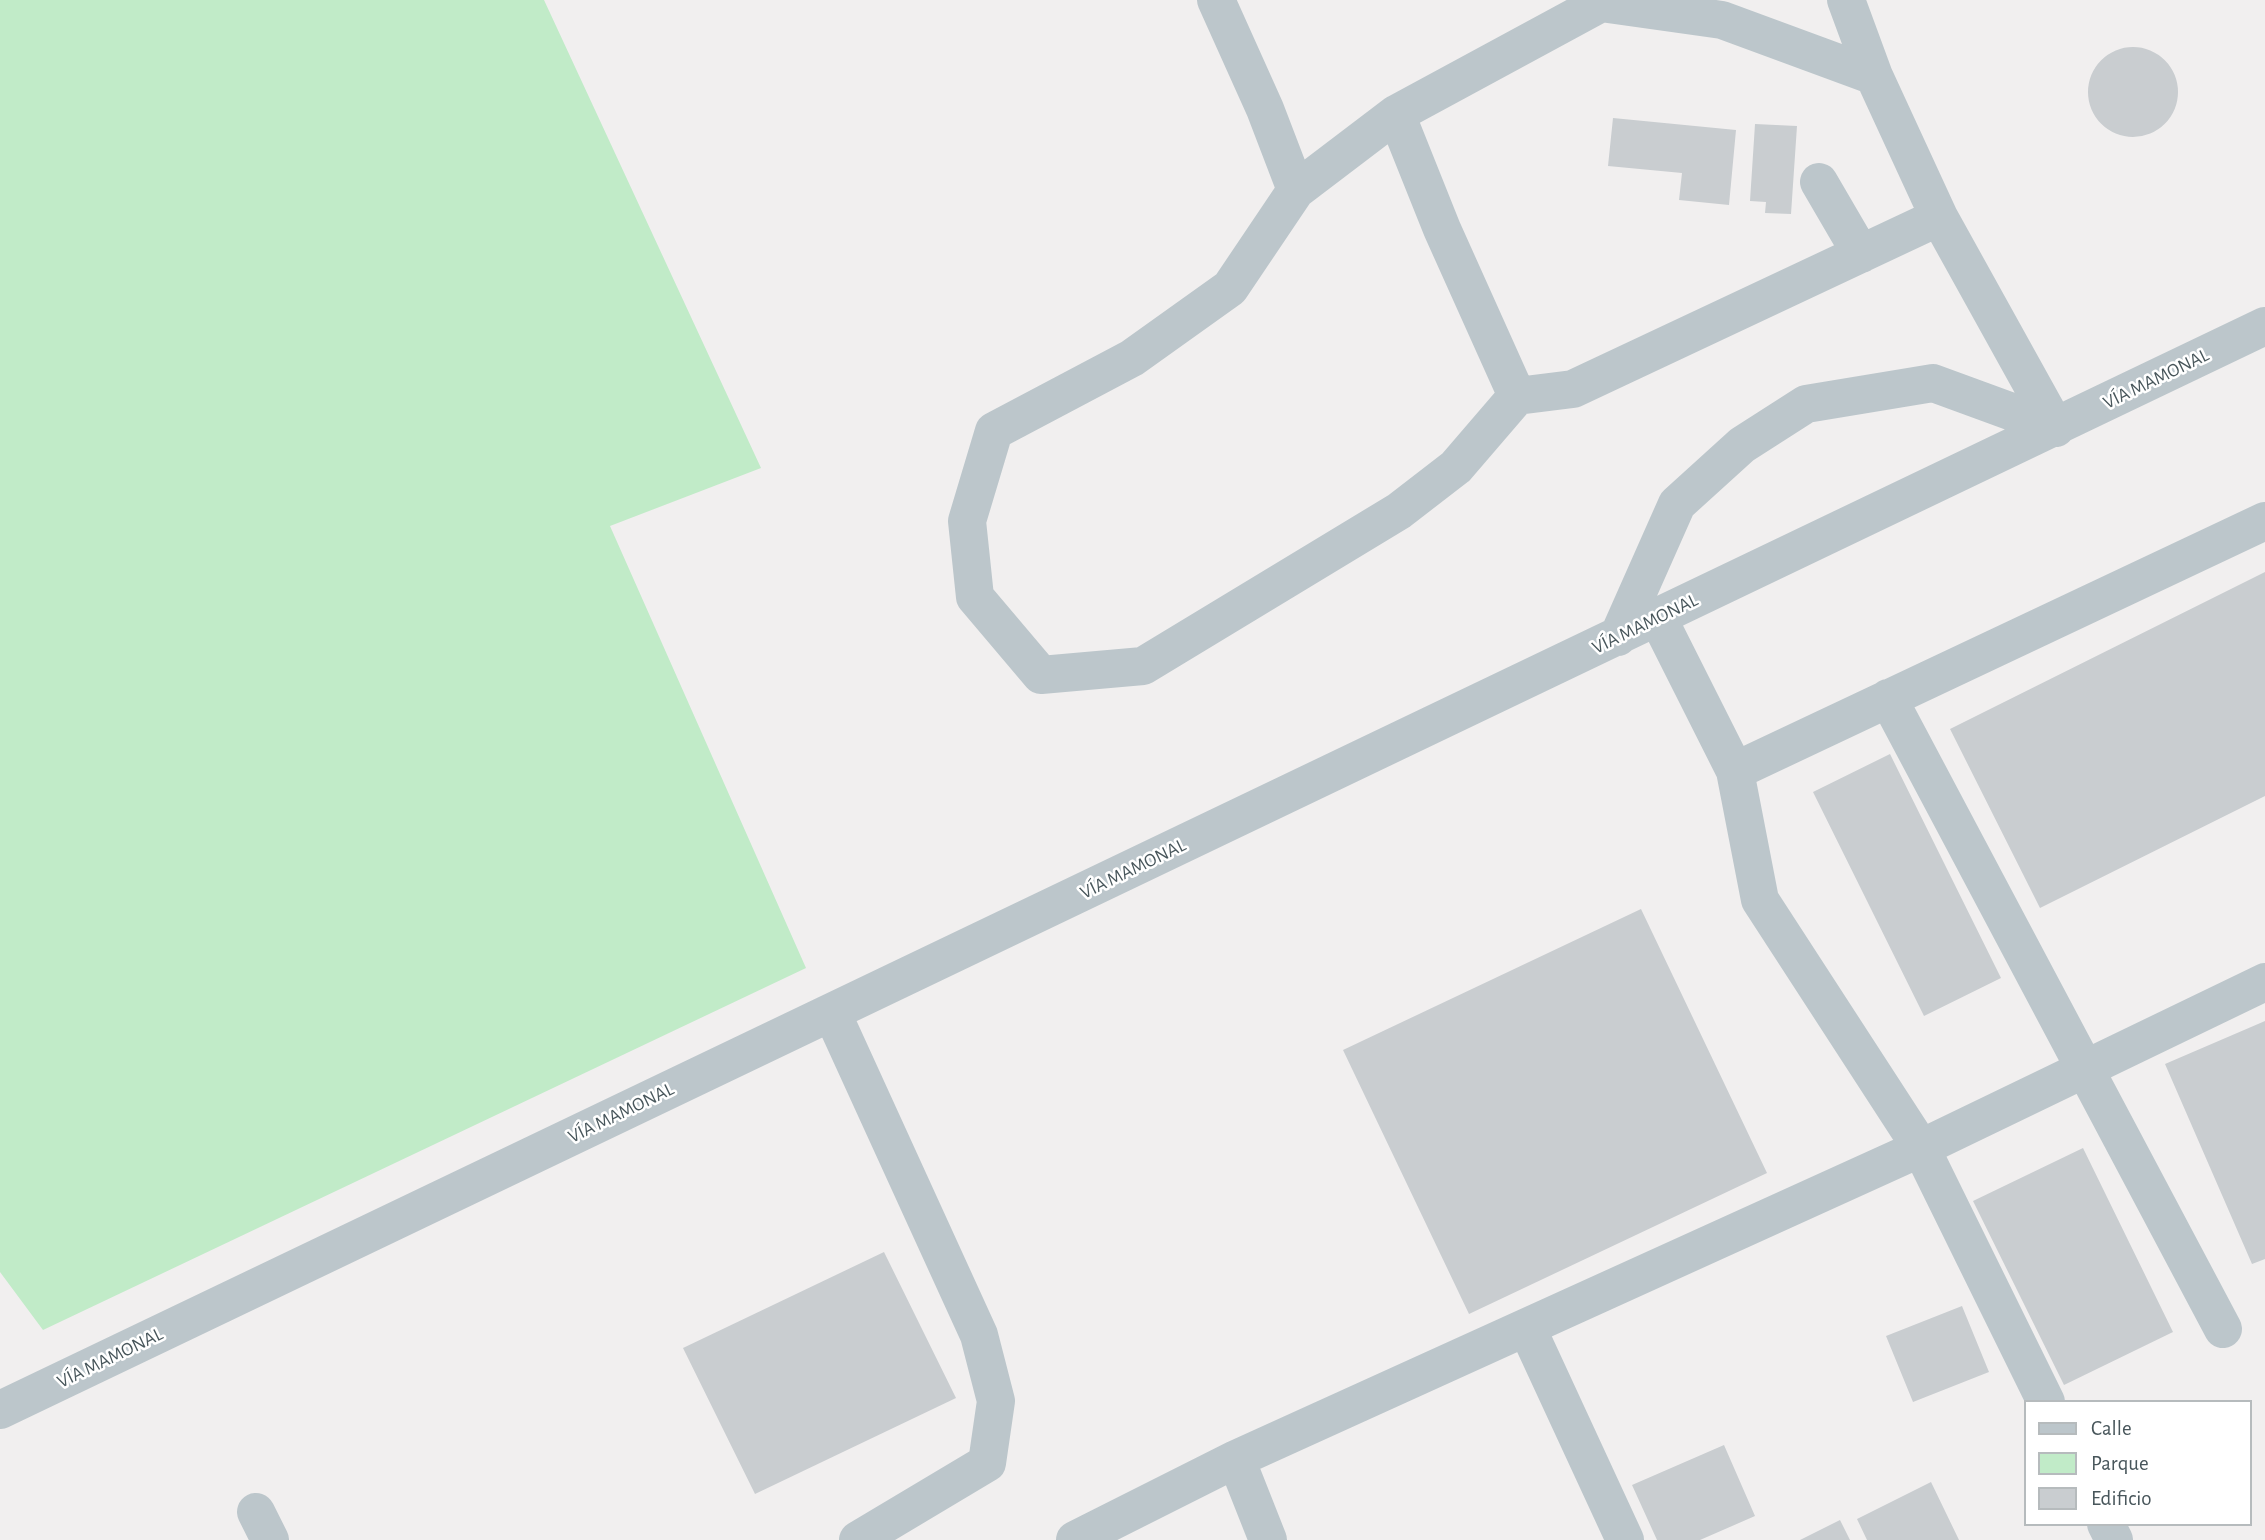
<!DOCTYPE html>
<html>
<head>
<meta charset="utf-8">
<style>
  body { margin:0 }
  #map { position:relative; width:2265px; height:1540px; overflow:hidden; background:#f1efef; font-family:"Alegreya Sans",sans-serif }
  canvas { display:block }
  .legend { position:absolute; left:2024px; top:1400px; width:228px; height:126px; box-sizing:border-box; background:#fff; border:2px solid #b6bbbd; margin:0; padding:9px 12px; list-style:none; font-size:21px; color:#48565b }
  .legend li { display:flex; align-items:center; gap:14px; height:35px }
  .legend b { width:35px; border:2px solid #b6bbbd }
</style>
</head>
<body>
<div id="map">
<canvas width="2265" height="1540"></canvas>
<ul class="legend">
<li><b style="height:9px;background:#bcc6cb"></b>Calle</li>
<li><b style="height:19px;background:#c1ebc8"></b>Parque</li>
<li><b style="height:19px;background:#c9cdd0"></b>Edificio</li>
</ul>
</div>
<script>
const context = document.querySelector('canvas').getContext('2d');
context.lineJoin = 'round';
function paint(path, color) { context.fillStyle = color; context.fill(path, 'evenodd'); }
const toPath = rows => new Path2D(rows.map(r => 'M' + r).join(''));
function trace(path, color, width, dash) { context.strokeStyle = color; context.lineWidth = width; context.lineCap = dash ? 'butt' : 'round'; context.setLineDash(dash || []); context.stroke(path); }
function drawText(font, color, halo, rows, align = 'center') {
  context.font = font + ' "Alegreya Sans",sans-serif'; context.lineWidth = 5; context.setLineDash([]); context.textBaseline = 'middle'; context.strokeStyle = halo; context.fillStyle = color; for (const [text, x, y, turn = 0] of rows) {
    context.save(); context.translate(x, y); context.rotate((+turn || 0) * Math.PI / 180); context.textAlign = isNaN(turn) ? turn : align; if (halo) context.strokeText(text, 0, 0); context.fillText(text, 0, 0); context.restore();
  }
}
const green = toPath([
  [0,0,544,0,761,468,610,526,806,968,43,1330,0,1272]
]);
const building = toPath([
  '2088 92a45 45 0 1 1 90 0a45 45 0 1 1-90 0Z',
  [1613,118,1736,130,1729,205,1679,200,1682,173,1608,166],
  [1755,124,1797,126,1791,214,1765,213,1766,202,1750,201],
  [2265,572,2265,796,2040,908,1950,729],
  [1890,754,2001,978,1924,1016,1813,792],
  [1641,909,1767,1173,1469,1314,1343,1050],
  [2265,1021,2265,1259,2252,1264,2165,1064],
  [2083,1148,2173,1332,2064,1385,1973,1201],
  [884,1252,956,1398,755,1494,683,1348],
  [1962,1306,1989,1372,1913,1402,1886,1336],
  [1724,1445,1755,1516,1700,1540,1657,1540,1632,1485],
  [1931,1482,1959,1540,1867,1540,1857,1519],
  [1840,1520,1850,1540,1800,1540]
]);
const minor = toPath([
  [1216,0,1265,109,1296,190,1230,288,1132,358,994,431,967,521,975,597,1041,675,1143,666,1399,511,1456,467,1517,396],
  [1846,0,1874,76],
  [1819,182,1861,254],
  [1296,190,1396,114],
  [1939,217,1573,389,1517,396,1442,229,1396,114,1601,3,1722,20,1874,76,1939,217,2056,428],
  [1658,618,1735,771,1760,900,1921,1148,2046,1402],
  [1618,637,1677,504,1742,445,1806,404,1933,383,2056,428],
  [1888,698,2223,1329],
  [1735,771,2265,521],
  [832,1013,979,1335,996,1401,987,1463,858,1540],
  [1527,1328,1625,1540],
  [0,1410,2265,326],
  [256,1512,270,1540],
  [2106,1524,2114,1540],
  [1075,1540,1236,1459],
  [1268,1540,1236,1459,1921,1148,2265,982]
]);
const streetNames = [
  ["VÍA MAMONAL",2156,379,-26],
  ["VÍA MAMONAL",1645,624,-26],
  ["VÍA MAMONAL",1133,869,-26],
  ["VÍA MAMONAL",621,1113,-26],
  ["VÍA MAMONAL",110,1358,-26]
];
paint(green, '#c1ebc8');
paint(building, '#c9cdd0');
trace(minor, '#bcc6cb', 38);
drawText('19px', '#48565b', '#fff', streetNames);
</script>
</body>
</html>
